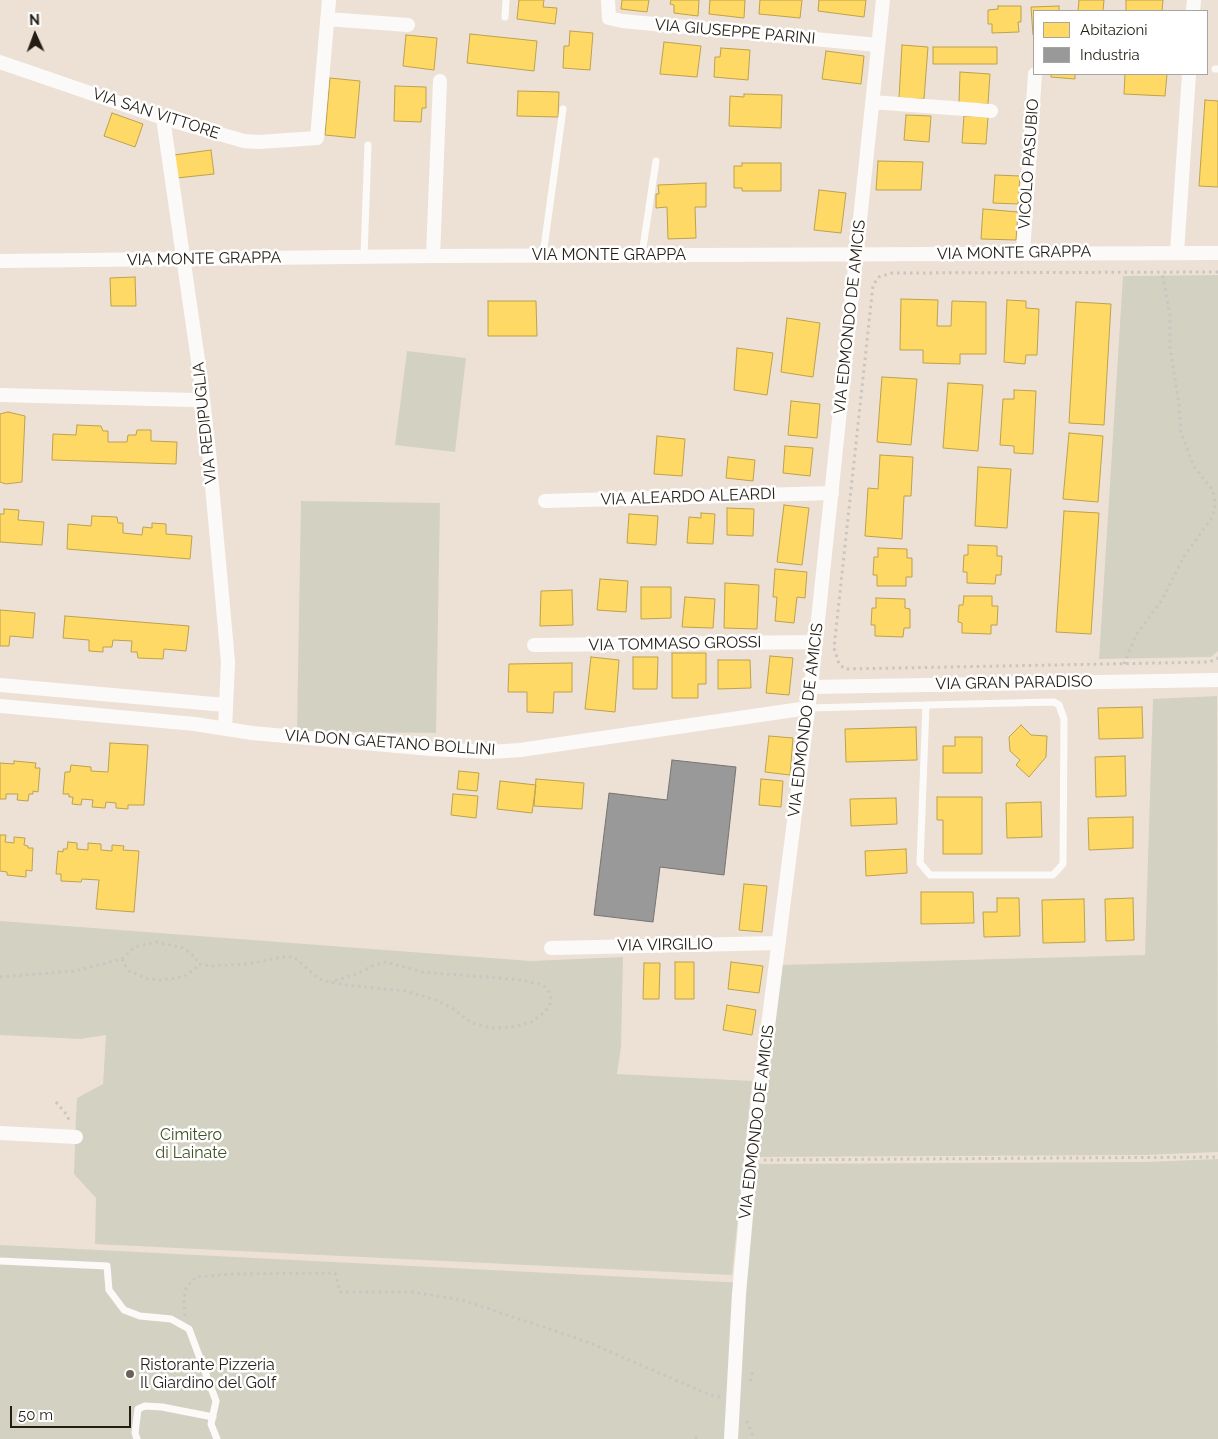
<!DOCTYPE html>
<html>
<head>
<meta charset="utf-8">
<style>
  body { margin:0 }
  #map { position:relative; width:1218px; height:1439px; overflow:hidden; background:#ede1d5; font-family:Raleway,sans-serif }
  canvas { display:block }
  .legend { position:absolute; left:1033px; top:10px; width:175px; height:65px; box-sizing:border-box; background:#fff; border:1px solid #a7a5a1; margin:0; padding:6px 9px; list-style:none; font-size:15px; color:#241d14 }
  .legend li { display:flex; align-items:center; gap:10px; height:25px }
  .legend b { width:25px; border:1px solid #a7a5a1 }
  .north { position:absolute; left:10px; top:10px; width:50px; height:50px; -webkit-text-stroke:4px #fff; paint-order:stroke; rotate:358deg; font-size:14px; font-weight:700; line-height:20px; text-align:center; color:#241d14 }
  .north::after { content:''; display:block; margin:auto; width:18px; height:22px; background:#241d14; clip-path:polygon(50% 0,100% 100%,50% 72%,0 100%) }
  .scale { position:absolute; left:10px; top:1406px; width:121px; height:22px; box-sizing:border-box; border:2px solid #241d14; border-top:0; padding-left:6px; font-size:15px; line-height:18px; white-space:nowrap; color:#241d14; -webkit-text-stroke:4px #fff; paint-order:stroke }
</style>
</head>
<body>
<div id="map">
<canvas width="1218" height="1439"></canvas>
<ul class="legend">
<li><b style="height:14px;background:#ffd966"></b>Abitazioni</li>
<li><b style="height:14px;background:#999"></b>Industria</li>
</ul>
<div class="north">N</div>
<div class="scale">50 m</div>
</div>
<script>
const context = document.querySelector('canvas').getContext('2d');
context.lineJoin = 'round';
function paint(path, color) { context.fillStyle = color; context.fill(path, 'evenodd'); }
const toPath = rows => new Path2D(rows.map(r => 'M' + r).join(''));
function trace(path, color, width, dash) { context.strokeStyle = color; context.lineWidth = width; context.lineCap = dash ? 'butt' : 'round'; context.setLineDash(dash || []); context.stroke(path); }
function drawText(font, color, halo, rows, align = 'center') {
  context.font = font + ' Raleway,sans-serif'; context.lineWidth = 5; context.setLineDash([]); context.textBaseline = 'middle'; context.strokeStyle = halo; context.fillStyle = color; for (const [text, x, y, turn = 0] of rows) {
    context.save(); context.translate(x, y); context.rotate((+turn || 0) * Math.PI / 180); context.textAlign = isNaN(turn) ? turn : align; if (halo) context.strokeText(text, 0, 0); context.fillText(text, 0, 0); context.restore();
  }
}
const green = toPath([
  [1218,275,1218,651,1211,657,1099,659,1123,276],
  [407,351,466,358,455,452,395,445],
  [301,501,440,503,436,733,297,731],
  [1217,696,1218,1152,1145,1155,757,1157,781,965,1145,955,1153,699],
  [0,921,531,961,623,957,621,1047,617,1074,752,1081,732,1275,95,1244,96,1198,74,1174,76,1116,77,1098,103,1084,106,1035,80,1039,0,1035],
  [1218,1159,1218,1439,0,1439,0,1245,746,1283,756,1164,1146,1162]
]);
const homes = toPath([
  [519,0,544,0,543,7,557,8,555,24,517,19,519,0],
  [622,0,649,0,647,12,621,9,622,0],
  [671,0,699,0,698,16,674,13,674,5,670,4,671,0],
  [710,0,745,0,744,18,709,14,710,0],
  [760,0,802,0,800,18,759,14,760,0],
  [819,0,866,0,864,17,818,11,819,0],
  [1079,0,1104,0,1103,11,1078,11,1079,0],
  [1126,0,1163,0,1162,11,1126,11,1126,0],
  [998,6,1021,6,1021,22,1018,22,1019,32,992,33,992,24,988,24,988,10,998,9,998,6],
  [1059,6,1059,11,1034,11,1034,35,1033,35,1031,7,1059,6],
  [570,31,593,33,590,70,563,68,564,46,569,46,570,31],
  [470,34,537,41,534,71,467,63,470,34],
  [406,35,437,38,434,70,403,66,406,35],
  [664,42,701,46,697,77,660,74,664,42],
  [902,45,928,47,924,99,899,98,902,45],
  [933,47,997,47,997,64,933,64,933,47],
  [721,48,750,50,748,80,714,77,715,57,720,57,721,48],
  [826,51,864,56,861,84,822,79,826,51],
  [960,72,990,74,988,104,959,103,960,72],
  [1051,74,1075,74,1075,79,1051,77,1051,74],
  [1125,74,1167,74,1165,96,1124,94,1125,74],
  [330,78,360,81,355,138,325,135,330,78],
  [395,86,426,87,426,108,422,108,421,122,394,121,395,86],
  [518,91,559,92,558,117,517,116,518,91],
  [744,94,782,95,781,128,729,126,730,96,744,97,744,94],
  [1205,100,1218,101,1218,187,1199,186,1205,100],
  [112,113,143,124,135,147,104,136,112,113],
  [906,115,931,116,929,142,904,140,906,115],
  [964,116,988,117,986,144,962,143,964,116],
  [211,150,214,174,177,178,174,155,211,150],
  [878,161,923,162,921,190,876,190,878,161],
  [742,163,781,163,781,191,742,191,742,188,734,188,734,166,742,166,742,163],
  [995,175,1020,176,1018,204,993,203,995,175],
  [706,183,706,207,695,207,696,238,668,239,667,207,656,208,656,194,659,194,658,185,706,183],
  [819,190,846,193,841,233,814,230,819,190],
  [983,209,1018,212,1016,240,981,239,983,209],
  [135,277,136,306,111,306,110,278,135,277],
  [901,299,938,300,937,326,951,326,952,301,986,302,986,354,960,354,960,364,923,363,923,350,900,350,901,299],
  [1007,300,1026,301,1026,308,1039,309,1037,355,1026,355,1025,364,1004,362,1007,300],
  [488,301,536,301,537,336,488,336,488,301],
  [1076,302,1111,304,1104,425,1069,423,1076,302],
  [787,318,820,323,813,377,781,372,787,318],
  [737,348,773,353,767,395,734,390,737,348],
  [882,377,917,379,911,445,877,442,882,377],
  [948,383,983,385,978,451,943,448,948,383],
  [1014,390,1036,391,1033,454,1014,453,1014,446,1000,445,1003,399,1014,399,1014,390],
  [791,401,820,404,817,438,788,435,791,401],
  [8,412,25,416,22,482,6,484,0,482,0,414,8,412],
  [77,425,101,426,103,431,108,431,108,442,127,442,128,435,136,435,137,430,151,430,151,441,177,442,176,464,52,460,53,434,76,435,77,425],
  [1069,433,1103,436,1098,502,1063,499,1069,433],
  [657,436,685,439,682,476,654,474,657,436],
  [785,446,813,448,810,476,783,473,785,446],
  [880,455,913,457,911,496,904,496,902,539,865,536,868,488,878,489,880,455],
  [728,457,755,460,753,481,726,478,728,457],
  [978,467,1011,469,1007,528,975,526,978,467],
  [784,505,809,508,802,565,777,562,784,505],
  [727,508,754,509,753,536,727,535,727,508],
  [4,509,19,510,18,520,44,522,42,545,0,542,0,514,4,514,4,509],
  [1064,511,1099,513,1091,634,1056,632,1064,511],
  [701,513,715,514,713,544,687,543,689,517,701,518,701,513],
  [629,514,658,516,656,545,627,543,629,514],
  [92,516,117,517,118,523,123,523,123,533,142,535,143,527,152,528,152,523,166,524,166,534,192,536,190,559,67,549,68,524,91,526,92,516],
  [968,545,997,546,997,556,1002,556,1001,575,996,575,995,584,967,583,967,572,963,572,964,555,968,555,968,545],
  [878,548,907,549,907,558,912,558,912,577,906,577,906,586,877,586,877,575,873,575,874,557,878,557,878,548],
  [775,569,807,572,805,598,797,597,794,623,775,621,777,597,773,597,775,569],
  [600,579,628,581,626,612,597,610,600,579],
  [725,583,759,585,757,629,724,628,725,583],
  [641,587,671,587,671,618,641,619,641,587],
  [572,590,573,625,540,626,541,591,572,590],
  [964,596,992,596,992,606,998,606,997,625,991,625,991,634,962,633,962,623,958,622,959,605,963,605,964,596],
  [685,597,715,599,713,628,682,627,685,597],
  [876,598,905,599,905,608,910,609,910,628,904,628,903,637,875,636,875,625,871,625,872,608,876,608,876,598],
  [0,610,35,613,33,638,10,636,9,646,0,646,0,610],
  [65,616,189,626,186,651,164,649,163,659,138,658,137,652,131,652,132,641,113,640,112,647,103,647,103,652,89,651,89,640,63,638,65,616],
  [672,653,706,653,706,684,698,684,698,698,672,698,672,653],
  [770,656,793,658,789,695,766,693,770,656],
  [591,657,619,660,615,712,585,709,591,657],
  [633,657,658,657,657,689,633,689,633,657],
  [718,660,750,660,751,688,718,689,718,660],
  [572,663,572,692,554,692,553,713,527,712,527,692,508,692,509,664,572,663],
  [1142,707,1143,738,1099,739,1098,708,1142,707],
  [1021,725,1031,735,1047,736,1046,757,1029,777,1016,765,1020,760,1010,751,1009,737,1021,725],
  [916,727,917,760,846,762,845,729,916,727],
  [769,736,793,738,790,775,765,772,769,736],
  [955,737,982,737,982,773,943,773,943,746,955,746,955,737],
  [110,743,148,745,144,805,128,805,128,809,116,808,116,803,106,802,105,808,92,807,93,800,82,799,81,805,72,804,73,797,69,797,69,794,63,794,65,772,70,772,71,765,91,767,91,771,108,772,110,743],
  [1125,756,1126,796,1096,797,1095,757,1125,756],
  [14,761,36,763,35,768,40,768,38,792,33,791,33,794,29,794,28,801,17,800,18,794,6,794,6,799,0,799,0,763,14,764,14,761],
  [459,771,479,773,477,791,457,789,459,771],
  [536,779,584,783,582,809,534,806,536,779],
  [761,779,783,781,781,807,759,805,761,779],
  [500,781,536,785,532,813,497,809,500,781],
  [453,794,478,796,476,818,451,815,453,794],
  [937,797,982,797,982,854,943,854,943,820,937,820,937,797],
  [896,798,897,824,851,826,850,799,896,798],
  [1041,802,1042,837,1007,838,1006,803,1041,802],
  [1133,817,1133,848,1089,850,1088,818,1133,817],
  [0,835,6,835,5,842,14,843,14,837,25,838,24,845,28,846,28,848,33,848,32,871,26,870,26,877,7,875,7,872,0,871,0,835],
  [68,842,77,843,77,849,88,850,88,843,101,844,101,850,112,851,112,845,124,846,123,850,139,851,134,912,96,909,99,880,82,879,81,882,61,881,61,874,56,874,58,851,63,852,63,849,67,849,68,842],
  [906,849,907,873,866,876,865,851,906,849],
  [744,884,767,886,762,932,739,930,744,884],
  [921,892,973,892,974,923,921,924,921,892],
  [997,898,1019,898,1020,936,984,937,983,912,997,912,997,898],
  [1133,898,1134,940,1106,941,1105,899,1133,898],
  [1084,899,1085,942,1043,943,1042,900,1084,899],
  [675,962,694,962,694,999,675,999,675,962],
  [731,962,763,966,759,993,728,989,731,962],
  [644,963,660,963,659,999,643,999,644,963],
  [727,1005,756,1010,752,1035,723,1030,727,1005]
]);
const industry = toPath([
  [672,760,736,767,724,875,660,867,653,922,594,915,609,793,667,800,672,760]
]);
const path = toPath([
  [1218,272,892,273,879,277,873,285,834,648,839,664,845,669,1209,662,1218,658],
  [1124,664,1136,635,1162,600,1184,556,1211,519,1215,509,1214,495,1212,489,1194,467,1181,433,1179,404,1170,348,1170,316,1162,272],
  [122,959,124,964,129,971,148,979,160,980,183,977,195,969,198,964],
  [0,977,75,971,122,959,135,947,156,942,184,948,196,958,198,964,212,966,248,964,287,956,295,958,319,979,330,982,345,985,405,991,433,999,452,1008,472,1023,491,1028,513,1027,531,1022,545,1012,550,1004,551,998,549,992,545,987,539,984,522,980,422,972,386,962,372,966,357,974,330,982],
  [56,1102,67,1115,70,1122],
  [764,1160,1218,1157],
  [185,1316,184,1300,186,1288,196,1277,231,1274,335,1273,340,1292,412,1292,462,1300,585,1341,710,1395,720,1397],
  [750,1381,753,1371],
  [747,1421,754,1439],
  [696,1439,696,1434]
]);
const lane = toPath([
  [505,17,506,0],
  [1215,69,1218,69],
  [642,254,656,161],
  [543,255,563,109],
  [364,256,368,145],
  [808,708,926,705,1054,702,1059,705,1064,719,1063,864,1053,875,930,875,920,863,926,705],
  [0,1261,107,1266,109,1290,124,1310,140,1316,171,1319,189,1329,216,1401,211,1424,217,1439],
  [137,1439,135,1433,138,1409,145,1406,162,1407,213,1417]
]);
const street = toPath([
  [608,0,609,18,622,21,878,45],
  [1193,11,1194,0],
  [327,19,408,25],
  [0,62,163,118,244,141,259,142,317,138,329,0],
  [872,102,991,111],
  [163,118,201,381,209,452,228,662,225,729],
  [1177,252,1189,74],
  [1023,253,1035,74],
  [433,256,440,81],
  [0,261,433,256,1218,253],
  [0,395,193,400,203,402],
  [545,501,832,493],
  [534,645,816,642],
  [0,685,225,705],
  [811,687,1218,680],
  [0,706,195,724,252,733,431,749,490,752,520,750,808,708],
  [551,948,779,943],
  [0,1133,76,1137],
  [731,1439,739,1294,751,1160,811,687,883,0]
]);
const markers = [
  [130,1374,5,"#6a6258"]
];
const streetNames = [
  ["VIA GIUSEPPE PARINI",735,32,5],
  ["VIA SAN VITTORE",156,114,18],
  ["VICOLO PASUBIO",1029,164,-86],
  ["VIA MONTE GRAPPA",1014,253,-1],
  ["VIA MONTE GRAPPA",609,255],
  ["VIA MONTE GRAPPA",204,259,-1],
  ["VIA EDMONDO DE AMICIS",850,317,-84],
  ["VIA REDIPUGLIA",205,423,-96],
  ["VIA ALEARDO ALEARDI",688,497,-2],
  ["VIA TOMMASO GROSSI",675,644,-1],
  ["VIA GRAN PARADISO",1014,683,-1],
  ["VIA EDMONDO DE AMICIS",806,720,-83],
  ["VIA DON GAETANO BOLLINI",390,743,4],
  ["VIA VIRGILIO",665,945,-1],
  ["VIA EDMONDO DE AMICIS",757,1122,-83]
];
const parkNames = [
  ["Cimitero",191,1135],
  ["di Lainate",191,1153]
];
const poiNames = [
  ["Ristorante Pizzeria",140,1365],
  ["Il Giardino del Golf",140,1383]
];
paint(green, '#d3d2c2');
paint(homes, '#ffd966');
trace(homes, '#bda14d', 1);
paint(industry, '#999');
trace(industry, '#767471', 1);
trace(path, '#cac5c1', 3, [2.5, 4]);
trace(lane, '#fcfaf9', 7);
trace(street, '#fcfaf9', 14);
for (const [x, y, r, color] of markers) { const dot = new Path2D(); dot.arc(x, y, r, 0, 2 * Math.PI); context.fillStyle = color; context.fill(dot); trace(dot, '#fff', 2); }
drawText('16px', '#241d14', '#fff', streetNames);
drawText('16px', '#405224', '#fff', parkNames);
drawText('16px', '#241d14', '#fff', poiNames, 'left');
</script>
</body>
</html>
